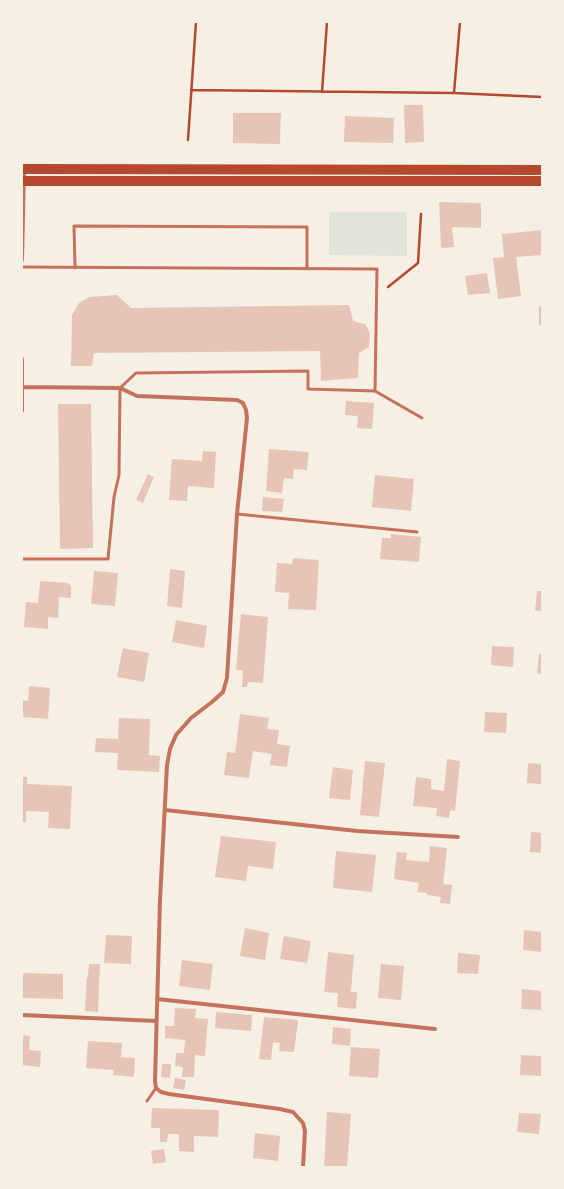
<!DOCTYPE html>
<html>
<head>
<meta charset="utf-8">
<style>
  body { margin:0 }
  #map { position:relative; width:564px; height:1189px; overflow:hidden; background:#f6efe4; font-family:Ubuntu,sans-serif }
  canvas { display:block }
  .frame { position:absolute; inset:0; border:23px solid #f6efe4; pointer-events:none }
</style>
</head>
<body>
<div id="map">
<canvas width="564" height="1189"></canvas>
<div class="frame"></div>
</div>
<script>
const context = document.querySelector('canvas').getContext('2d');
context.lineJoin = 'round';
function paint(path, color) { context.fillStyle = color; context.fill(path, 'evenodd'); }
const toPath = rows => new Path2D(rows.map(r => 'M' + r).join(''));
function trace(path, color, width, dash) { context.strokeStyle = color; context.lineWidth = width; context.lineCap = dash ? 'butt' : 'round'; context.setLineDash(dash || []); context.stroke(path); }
const green = toPath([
  [329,212,407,212,407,256,329,255]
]);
const building = toPath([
  [404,105,423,105,424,142,405,143],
  [233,113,281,113,280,144,233,143],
  [345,116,394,118,393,143,344,142],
  [439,202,481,203,481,228,452,227,454,247,441,248],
  [542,230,542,255,516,257,521,296,498,299,493,258,504,257,502,234],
  [487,273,490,293,468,295,465,276],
  [117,295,131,308,349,305,353,321,365,324,370,333,369,347,359,353,358,378,321,381,320,351,94,353,92,366,71,366,72,315,79,303,90,297],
  [539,306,542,306,542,325,539,325],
  [346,401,374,403,372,429,357,428,358,416,345,415],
  [58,404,91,404,93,548,60,549],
  [269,449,309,452,307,470,294,469,293,479,284,478,282,493,266,491],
  [203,451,216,452,214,488,188,486,187,501,169,500,172,459,202,461],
  [148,474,154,477,143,503,136,500],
  [375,475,414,479,411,511,372,507],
  [263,497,284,499,282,512,262,511],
  [391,534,421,537,419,562,380,559,382,538,391,538],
  [293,558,319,560,316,610,288,609,289,593,275,592,277,563,292,564],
  [170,569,185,571,182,608,167,606],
  [94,571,118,573,115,606,91,604],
  [40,581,68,583,71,586,71,598,59,597,58,618,48,617,48,629,24,627,26,602,38,603],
  [537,591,542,591,542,611,535,610],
  [241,614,268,617,263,683,248,682,247,687,242,687,243,670,236,670],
  [176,620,207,626,204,648,172,642],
  [492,646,514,647,513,667,491,665],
  [123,648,149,653,144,682,117,677],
  [539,654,542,654,542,674,537,673],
  [29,686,50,688,48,719,22,717,22,700,28,701],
  [485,712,507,713,506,733,484,732],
  [240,714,269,718,267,729,279,730,277,744,290,746,287,767,270,765,272,754,253,751,249,778,224,775,227,752,235,753],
  [119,718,150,719,149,755,160,756,159,772,117,770,118,753,95,752,96,738,118,739],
  [447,759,460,761,455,811,450,810,449,818,436,816,437,808,413,806,416,777,431,779,431,789,444,791],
  [365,761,385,763,379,817,360,815],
  [528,763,542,764,542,784,527,783],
  [333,767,353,770,350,800,329,798],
  [22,777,27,777,27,784,72,786,70,829,48,828,49,812,26,811,26,822,22,822],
  [531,832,542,833,542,853,530,852],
  [221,836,276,842,273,869,248,866,246,881,215,877],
  [430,846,447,848,443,884,452,885,450,904,440,903,441,897,427,895,427,893,417,892,419,883,394,879,397,852,407,853,406,860,429,862],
  [336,851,376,855,372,892,333,888],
  [245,928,269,933,265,960,240,956],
  [524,930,542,932,542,952,523,950],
  [106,935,132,936,131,964,104,963],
  [284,936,311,941,307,963,280,959],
  [328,952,354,955,351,992,357,992,356,1009,337,1007,338,993,324,992],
  [458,953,480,955,478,974,457,973],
  [182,960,213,964,210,990,179,986],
  [89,964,100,964,98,1012,85,1011,87,977,88,977],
  [381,964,404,966,401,1000,378,998],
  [22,973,63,974,63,999,22,998],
  [522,989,542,991,542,1010,521,1009],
  [175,1008,196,1009,195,1018,208,1019,205,1056,195,1055,194,1077,182,1077,183,1067,175,1066,176,1053,184,1053,185,1040,165,1038,165,1026,174,1026],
  [216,1012,252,1015,251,1031,215,1028],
  [264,1017,298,1020,294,1052,279,1051,280,1043,273,1042,271,1060,259,1059],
  [333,1027,351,1029,350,1046,332,1044],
  [22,1035,30,1036,29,1050,41,1051,40,1067,22,1065],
  [88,1041,122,1043,121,1057,135,1058,134,1077,113,1075,114,1070,86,1068],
  [351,1047,380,1049,378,1078,349,1076],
  [521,1055,542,1056,541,1076,520,1075],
  [162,1064,171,1064,170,1078,161,1077],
  [175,1078,186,1080,184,1090,173,1088],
  [152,1108,219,1110,218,1137,194,1136,194,1152,179,1151,179,1134,168,1134,167,1142,160,1142,160,1128,151,1128],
  [327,1112,351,1114,347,1167,324,1167],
  [519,1113,541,1114,539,1134,517,1132],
  [255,1133,280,1136,278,1161,253,1158],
  [164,1149,166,1162,153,1164,151,1151]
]);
const path = toPath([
  [460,22,454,93,542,97],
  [191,90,454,93],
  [322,92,327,22],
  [188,140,196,22],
  [388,287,418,263,421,214]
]);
const service = toPath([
  [22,267,377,269,375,391,308,389,308,371,136,373,120,388,119,475,114,497,108,559,22,559],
  [75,268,74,226,307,227,307,269],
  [375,391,422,418],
  [237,514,417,532],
  [147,1101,156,1088]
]);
const minor = toPath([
  [22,260,24,169],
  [22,359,22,411],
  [22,387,120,388,137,396,237,400,243,403,246,410,247,418,237,514,227,678,223,692,212,702,191,718,176,735,170,749,167,765,160,900,155,1081,156,1088,161,1092,169,1094,280,1109,293,1112,303,1123,305,1131,303,1167],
  [165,810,357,831,458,837],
  [157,999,435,1029],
  [22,1015,156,1021]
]);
const primary = toPath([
  [22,169,542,170],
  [22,181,542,181]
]);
paint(green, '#e2e4dc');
paint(building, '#e6c5b7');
trace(path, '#b5482f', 2.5);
trace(service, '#c5725c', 3);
trace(minor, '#c5725c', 4);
trace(primary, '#b5482f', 10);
</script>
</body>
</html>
